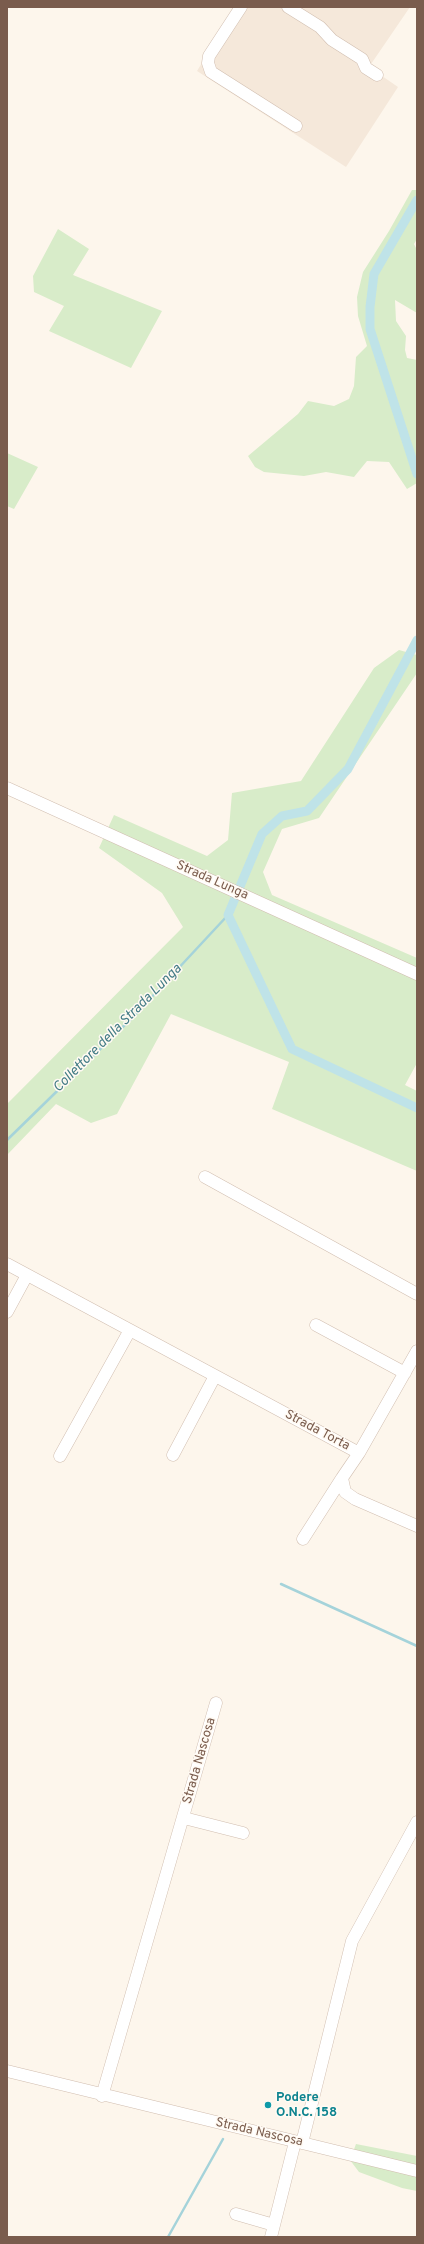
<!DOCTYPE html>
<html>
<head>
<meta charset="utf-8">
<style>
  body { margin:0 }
  #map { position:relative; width:424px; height:2244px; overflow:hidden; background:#fdf6ec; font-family:Overpass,sans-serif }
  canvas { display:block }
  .frame { position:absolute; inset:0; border:8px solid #7a5c4d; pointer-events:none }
</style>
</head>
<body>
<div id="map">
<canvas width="424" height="2244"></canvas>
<div class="frame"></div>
</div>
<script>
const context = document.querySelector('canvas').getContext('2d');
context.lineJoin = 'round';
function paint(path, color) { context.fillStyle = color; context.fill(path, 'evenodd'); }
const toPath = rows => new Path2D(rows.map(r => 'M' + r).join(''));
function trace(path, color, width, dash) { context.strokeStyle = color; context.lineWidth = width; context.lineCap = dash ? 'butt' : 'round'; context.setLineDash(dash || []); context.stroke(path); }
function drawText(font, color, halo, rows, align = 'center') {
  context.font = font + ' Overpass,sans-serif'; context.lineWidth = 3; context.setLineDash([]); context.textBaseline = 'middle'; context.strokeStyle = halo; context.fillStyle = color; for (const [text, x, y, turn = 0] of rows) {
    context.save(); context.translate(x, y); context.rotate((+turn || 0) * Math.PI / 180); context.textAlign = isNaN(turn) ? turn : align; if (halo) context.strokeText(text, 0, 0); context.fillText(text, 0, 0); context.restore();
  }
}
const residential = toPath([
  [236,7,410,7,369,67,398,87,346,167,197,71]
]);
const green = toPath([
  [412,190,417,190,417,239,414,244,417,250,417,313,395,300,396,321,406,336,405,350,407,358,417,360,417,483,407,489,389,462,367,461,354,477,326,472,304,476,264,472,255,467,248,456,298,414,308,401,334,406,349,399,354,386,356,357,367,346,358,316,357,297,363,272,389,231],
  [58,229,89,249,73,275,162,311,131,368,49,331,64,306,34,292,33,276],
  [7,453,38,467,14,509,7,506],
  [399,650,417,655,417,673,319,818,282,829,263,872,272,895,417,958,417,1063,405,1085,417,1091,417,1171,272,1109,289,1062,171,1014,117,1114,91,1123,56,1104,7,1155,7,1104,183,927,162,893,99,848,114,815,207,856,228,840,232,793,301,781,374,668],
  [356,2144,417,2156,417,2191,402,2188,359,2172,350,2160]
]);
const stream = toPath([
  [7,1140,134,1016,228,915],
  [281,1584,417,1646],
  [168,2237,223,2139]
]);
const canal = toPath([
  [417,200,374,274,370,307,370,329,417,474],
  [417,640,348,769,307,811,282,816,262,834,228,915,292,1049,417,1108]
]);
const minor = toPath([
  [241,7,209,56,208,63,211,72,296,126],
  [288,7,320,27,332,40,362,59,366,68,377,75],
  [7,788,417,974],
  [205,1177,417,1294],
  [7,1264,359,1453,417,1351],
  [7,1312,27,1275],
  [316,1325,405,1373],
  [359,1453,342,1478,345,1492,355,1499,417,1526],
  [173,1455,215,1376],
  [60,1456,130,1330],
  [303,1539,342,1478],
  [184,1818,243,1833],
  [7,2071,417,2171],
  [102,2096,216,1703],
  [302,2143,352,1941,417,1822],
  [236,2214,274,2225],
  [271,2237,295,2142]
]);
const markers = [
  [268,2105,4,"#0f9aa8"]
];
const streetNames = [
  ["Strada Lunga",212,881,24],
  ["Strada Torta",317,1431,28],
  ["Strada Nascosa",200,1761,-74],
  ["Strada Nascosa",259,2133,13]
];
const cultureNames = [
  ["Podere",276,2098],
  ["O.N.C. 158",276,2113]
];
const waterNames = [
  ["Collettore della Strada Lunga",118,1029,-45]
];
paint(residential, '#f5e8da');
paint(green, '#d8ecc9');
trace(stream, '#a5d3da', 2.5);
trace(canal, '#bfe3e8', 9);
trace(minor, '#d1beb0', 13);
trace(minor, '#fff', 12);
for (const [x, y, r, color] of markers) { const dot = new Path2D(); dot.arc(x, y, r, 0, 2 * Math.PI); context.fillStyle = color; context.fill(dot); trace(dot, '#fffaf3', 1.5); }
drawText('13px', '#7a5c4d', '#fffaf3', streetNames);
drawText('bold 13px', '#0d838f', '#fffaf3', cultureNames, 'left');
drawText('italic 14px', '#437c86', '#fffaf3', waterNames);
</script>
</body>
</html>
